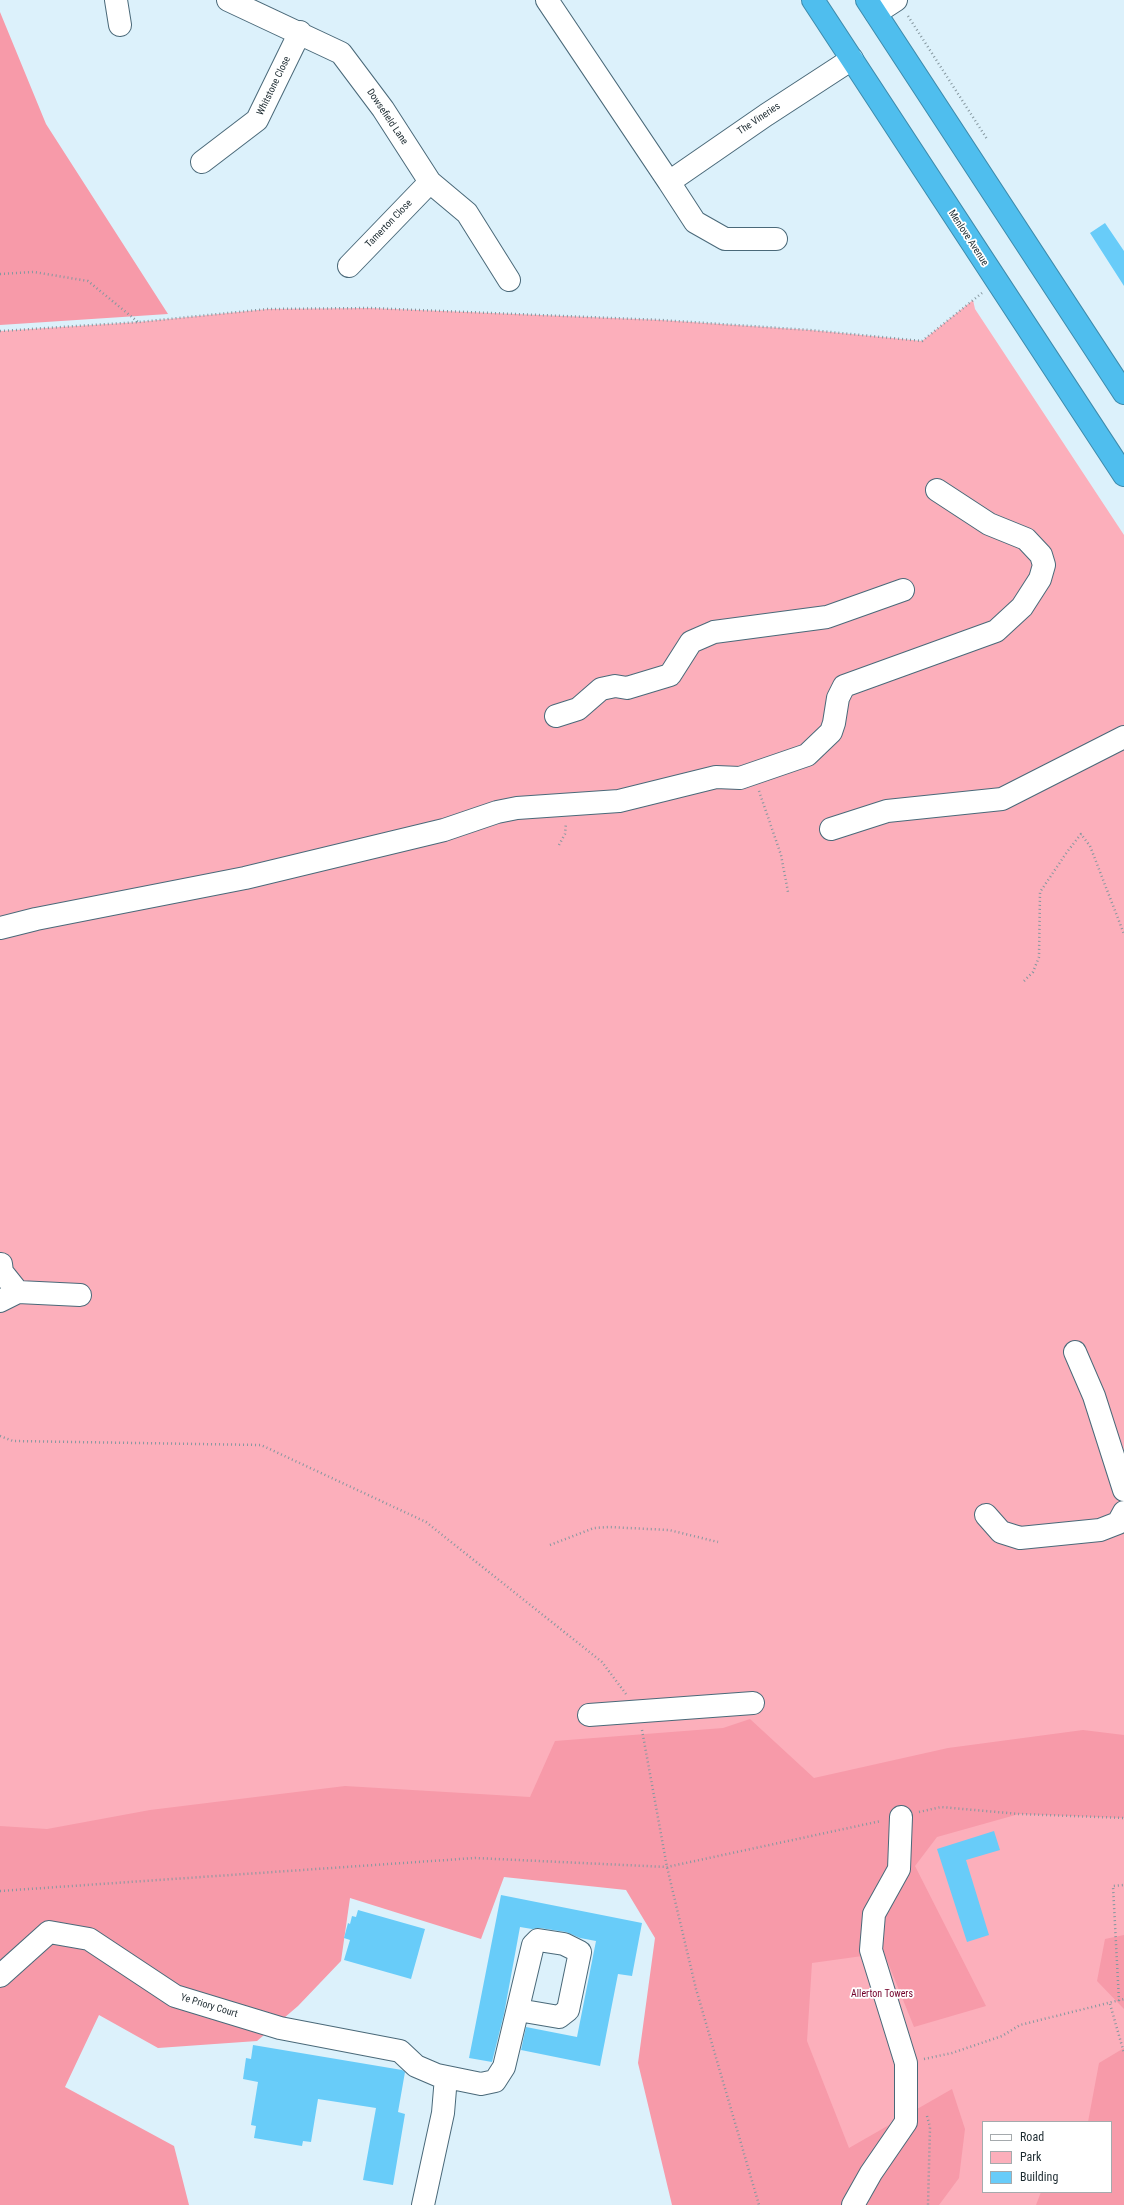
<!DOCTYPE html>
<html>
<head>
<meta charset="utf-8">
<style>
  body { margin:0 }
  #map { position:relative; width:1124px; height:2205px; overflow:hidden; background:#dcf1fb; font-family:"Roboto Condensed",sans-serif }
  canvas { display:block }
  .legend { position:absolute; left:982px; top:2121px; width:130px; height:72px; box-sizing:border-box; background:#fff; border:1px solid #a5aaad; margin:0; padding:5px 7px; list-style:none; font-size:12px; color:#1d2b31 }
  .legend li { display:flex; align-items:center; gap:8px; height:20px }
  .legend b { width:20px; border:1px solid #a5aaad }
</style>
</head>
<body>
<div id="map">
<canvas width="1124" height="2205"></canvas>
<ul class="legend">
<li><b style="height:5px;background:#fff"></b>Road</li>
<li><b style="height:11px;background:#fcafbb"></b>Park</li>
<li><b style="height:11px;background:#68ccf9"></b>Building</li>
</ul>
</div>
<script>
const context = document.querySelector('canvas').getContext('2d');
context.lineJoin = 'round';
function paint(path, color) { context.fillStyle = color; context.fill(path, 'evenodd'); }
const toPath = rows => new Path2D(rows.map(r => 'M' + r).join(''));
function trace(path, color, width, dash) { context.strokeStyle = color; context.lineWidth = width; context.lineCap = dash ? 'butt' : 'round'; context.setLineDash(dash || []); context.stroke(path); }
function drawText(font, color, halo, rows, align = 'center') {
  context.font = font + ' "Roboto Condensed",sans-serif'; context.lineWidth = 3.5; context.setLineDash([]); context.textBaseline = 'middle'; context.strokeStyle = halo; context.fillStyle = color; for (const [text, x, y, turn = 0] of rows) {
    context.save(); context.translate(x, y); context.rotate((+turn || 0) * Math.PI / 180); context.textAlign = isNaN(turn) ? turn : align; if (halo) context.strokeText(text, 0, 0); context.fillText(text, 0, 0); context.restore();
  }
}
const green = toPath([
  [973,300,975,309,1124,535,1124,2205,767,2205,685,1877,941,1810,0,1891,0,331,139,322,268,309,370,308,661,320,810,330,922,341],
  [983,2122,1111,2122,1111,2192,983,2192]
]);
const forest = toPath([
  [0,12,46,124,168,314,0,325],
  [750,1719,814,1778,948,1748,1083,1730,1124,1735,1124,1818,1019,1814,937,1837,915,1866,986,2006,914,2027,884,1953,812,1963,807,2041,849,2148,952,2089,965,2129,959,2178,939,2205,672,2205,638,2063,655,1938,626,1890,504,1877,481,1939,350,1898,341,1961,298,2006,257,2041,158,2048,99,2015,65,2087,174,2146,189,2205,0,2205,0,1826,47,1829,150,1810,345,1786,530,1797,555,1741,723,1728],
  [1124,1935,1124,2009,1097,1981,1105,1939],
  [1124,2048,1124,2205,1036,2205,1041,2192,1111,2192,1111,2122,1088,2122,1099,2063]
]);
const building = toPath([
  [1105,223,1124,251,1124,286,1090,233],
  [994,1831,1000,1850,966,1860,989,1935,967,1942,937,1849],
  [501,1895,642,1923,632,1976,618,1974,600,2066,521,2050,526,2027,577,2037,596,1941,580,1938,566,1932,540,1928,532,1929,520,1927,504,2014,492,2062,469,2058],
  [358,1910,425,1929,411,1979,344,1960,350,1940,344,1938,348,1923,350,1924,352,1916,356,1917],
  [253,2045,402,2070,405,2072,398,2112,405,2114,393,2185,363,2180,376,2108,318,2099,311,2142,303,2141,302,2146,254,2138,256,2126,251,2125,258,2082,243,2079,246,2058,251,2059]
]);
const path = toPath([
  [908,16,987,139],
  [0,274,34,272,88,281,138,322],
  [0,331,139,322,268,309,370,308,661,320,810,330,922,341,982,293],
  [759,791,781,855,788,892],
  [559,845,565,834,566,823],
  [1024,981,1033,972,1039,957,1040,892,1067,852,1081,834,1090,846,1124,934],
  [0,1436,13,1441,261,1445,426,1522,602,1662,626,1694],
  [550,1545,594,1528,609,1527,669,1530,718,1542],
  [642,1730,667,1867,696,1989,759,2205],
  [919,1812,941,1807,1019,1814,1124,1818],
  [0,1891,475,1858,667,1867,881,1821],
  [1119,2001,1113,1886,1124,1885],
  [1110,2004,1124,2053],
  [924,2059,952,2053,1002,2036,1020,2025,1124,1999],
  [927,2116,930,2127,928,2205]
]);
const minor = toPath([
  [116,0,120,25],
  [228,0,341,53,383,109,430,182,467,213,509,280],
  [547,0,669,182,766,115,852,59],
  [876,13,896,0],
  [202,162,257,120,300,32],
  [669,182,695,222,725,239,776,239],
  [349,266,430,182],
  [556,716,578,709,601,689,615,686,627,688,670,675,691,642,714,632,827,617,903,590],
  [831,829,887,811,1002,799,1124,737],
  [0,928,36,919,245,878,444,830,497,812,517,808,619,801,716,777,740,778,807,755,831,732,834,723,838,698,844,686,996,631,1022,607,1040,579,1044,565,1041,555,1026,539,989,524,937,490],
  [1,1264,2,1272,18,1292],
  [0,1301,18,1292,80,1295],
  [1075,1352,1094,1396,1124,1490],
  [986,1515,1001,1532,1020,1538,1100,1530,1118,1523,1124,1512],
  [589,1715,753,1703],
  [0,1976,49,1932,89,1939,175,1996,280,2028,400,2051,416,2066,437,2075,481,2084,495,2081,504,2067,533,1945,538,1940,564,1944,580,1952,568,2010,559,2017,518,2010],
  [423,2205,443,2113,446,2077],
  [853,2205,871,2173,906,2122,906,2063,871,1950,874,1914,899,1869,901,1817]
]);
const highway = toPath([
  [813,0,1124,475],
  [867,0,1124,393]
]);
const streetNames = [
  ["Whitstone Close",274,86,-64],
  ["Dowsefield Lane",387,117,56],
  ["The Vineries",759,119,-34],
  ["Tamerton Close",389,224,-46],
  ["Menlove Avenue",968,238,57],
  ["Ye Priory Court",209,2006,17]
];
const parkNames = [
  ["Allerton Towers",882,1994]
];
paint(green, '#fcafbb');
paint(forest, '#f79aa9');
paint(building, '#68ccf9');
trace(minor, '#4a6979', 24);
trace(highway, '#3e8bac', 24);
trace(path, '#85979f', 2.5, [1, 3]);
trace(minor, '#fff', 22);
trace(highway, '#4fbeee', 22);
drawText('10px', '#1d2b31', '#fff', streetNames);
drawText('10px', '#72002a', '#fff', parkNames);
</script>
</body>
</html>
